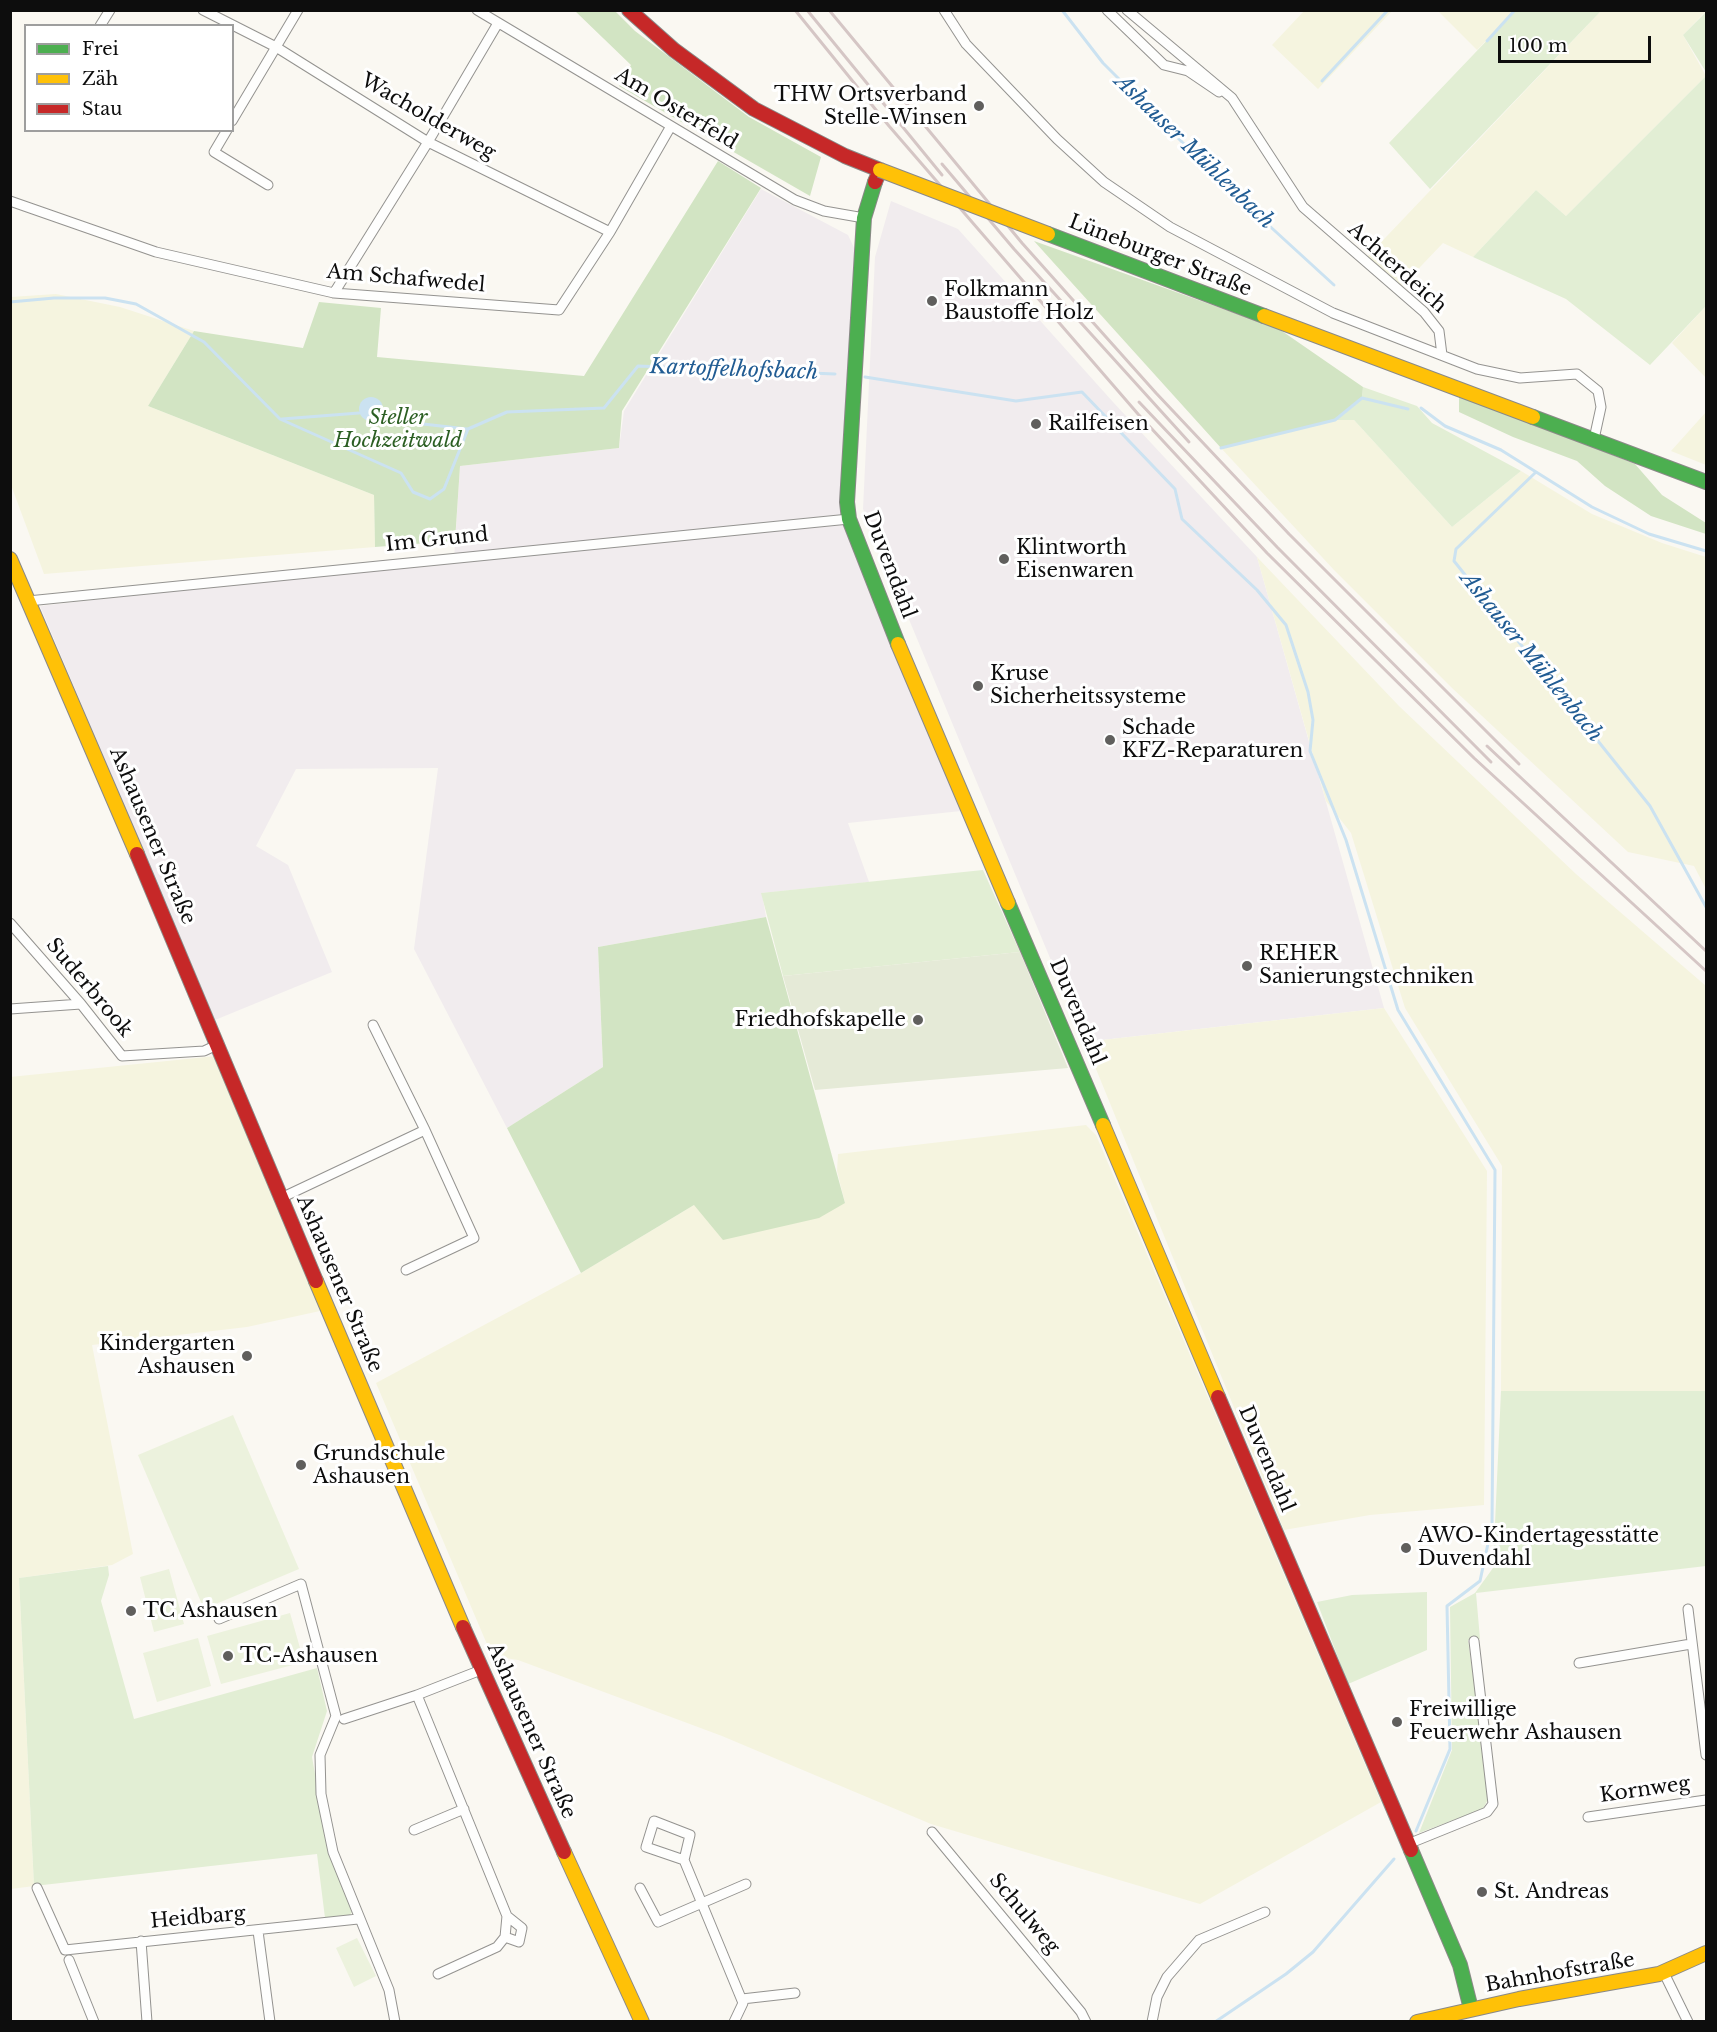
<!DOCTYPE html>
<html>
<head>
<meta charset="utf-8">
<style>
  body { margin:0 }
  #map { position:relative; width:1717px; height:2032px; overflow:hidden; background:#faf8f2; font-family:"Libre Baskerville",serif }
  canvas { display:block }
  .frame { position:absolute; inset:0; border:12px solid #0d0d0d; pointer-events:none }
  .legend { position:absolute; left:24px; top:24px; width:210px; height:108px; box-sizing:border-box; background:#fff; border:2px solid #9e9e9e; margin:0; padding:8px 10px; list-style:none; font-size:18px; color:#0d0d0d }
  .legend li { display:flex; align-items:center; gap:12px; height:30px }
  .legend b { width:30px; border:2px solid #9e9e9e }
  .scale { position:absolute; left:1498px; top:36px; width:153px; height:27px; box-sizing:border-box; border:3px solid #0d0d0d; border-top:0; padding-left:8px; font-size:18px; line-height:21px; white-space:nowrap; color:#0d0d0d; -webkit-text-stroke:4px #fff; paint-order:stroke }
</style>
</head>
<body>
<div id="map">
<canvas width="1717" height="2032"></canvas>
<div class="frame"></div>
<ul class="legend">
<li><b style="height:8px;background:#4caf50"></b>Frei</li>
<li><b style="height:8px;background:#ffc107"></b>Zäh</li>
<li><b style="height:8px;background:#c62828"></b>Stau</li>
</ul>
<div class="scale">100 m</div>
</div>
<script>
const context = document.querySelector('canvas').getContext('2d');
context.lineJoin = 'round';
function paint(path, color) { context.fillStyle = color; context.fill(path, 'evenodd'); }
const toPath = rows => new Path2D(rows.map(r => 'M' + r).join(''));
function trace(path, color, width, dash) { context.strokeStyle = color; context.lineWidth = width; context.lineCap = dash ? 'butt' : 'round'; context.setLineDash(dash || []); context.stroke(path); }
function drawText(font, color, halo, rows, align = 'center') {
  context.font = font + ' "Libre Baskerville",serif'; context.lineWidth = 6; context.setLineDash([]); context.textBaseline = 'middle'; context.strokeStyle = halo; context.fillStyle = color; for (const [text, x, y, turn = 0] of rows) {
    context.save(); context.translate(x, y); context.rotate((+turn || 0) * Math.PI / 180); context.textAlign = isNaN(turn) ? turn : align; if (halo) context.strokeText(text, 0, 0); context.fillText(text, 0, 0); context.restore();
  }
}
const industrial = toPath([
  [761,189,848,235,857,254,841,506,845,529,961,811,848,823,869,882,762,893,766,917,598,947,603,1067,507,1128,414,949,438,768,296,769,256,846,288,865,332,972,215,1020,40,606,454,559,460,466,619,448,624,411],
  [891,201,958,229,1113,402,1257,557,1384,1008,1085,1042,863,509,875,257]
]);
const farmland = toPath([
  [1304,11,1392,11,1318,89,1272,45],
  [1438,11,1515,11,1477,50],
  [1601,11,1706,11,1683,35,1706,76,1566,216,1536,190,1473,257,1443,243,1401,287,1367,257],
  [56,294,120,307,194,331,148,406,374,495,375,547,44,574,11,485,11,297],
  [1706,306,1706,378,1672,343],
  [1706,412,1706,465,1671,451],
  [1335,420,1354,420,1452,527,1521,471,1592,514,1662,543,1706,557,1706,889,1694,866,1628,852,1452,688,1334,570,1221,448],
  [1257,557,1399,706,1576,874,1706,986,1706,1391,1501,1391,1502,1166,1405,1008,1351,833,1326,801],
  [1384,1008,1487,1171,1484,1505,1370,1515,1284,1530,1085,1042],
  [216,1056,329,1309,247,1327,92,1345,133,1554,112,1565,19,1578,34,1886,11,1889,10,1077],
  [1086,1125,1096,1135,1381,1802,1200,1904,931,1824,722,1736,518,1660,492,1656,376,1383,581,1273,694,1205,845,1203,837,1171,838,1154]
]);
const green = toPath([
  [1515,11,1601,11,1430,189,1389,143],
  [1706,12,1706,72,1683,35],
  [1706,76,1706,306,1650,365,1566,299,1473,257,1536,190,1566,216],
  [1363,387,1417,406,1432,423,1521,471,1452,527,1354,420,1335,420,1362,398],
  [983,870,1020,952,783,976,761,893],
  [1501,1391,1706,1391,1706,1566,1476,1593,1480,1639,1468,1640,1490,1795,1483,1809,1419,1833,1452,1750,1450,1607,1475,1593,1493,1568],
  [108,1566,109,1575,101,1601,134,1719,317,1668,327,1711,312,1757,329,1853,352,1912,350,1915,325,1918,317,1854,34,1886,19,1578],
  [1427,1592,1427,1650,1348,1684,1317,1602,1352,1595]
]);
const forest = toPath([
  [575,11,615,11,635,31,749,117,821,157,810,196,619,86,631,65],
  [718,161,761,188,622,411,619,448,460,466,455,541,375,547,374,495,148,406,194,331,303,348,319,302,381,308,377,357,584,376],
  [1034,241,1279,329,1363,387,1362,398,1335,420,1221,448],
  [1459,394,1635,464,1662,495,1706,523,1706,534,1651,516,1605,486,1577,461,1513,437,1459,412],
  [766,917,845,1203,819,1218,723,1240,694,1205,581,1273,507,1128,603,1067,598,947]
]);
const cemetery = toPath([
  [1020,952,1068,1068,815,1090,783,976]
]);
const pitch = toPath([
  [233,1415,299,1569,204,1609,138,1455],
  [169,1569,184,1624,154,1632,140,1577],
  [290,1613,304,1662,221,1684,207,1636],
  [198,1638,211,1686,157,1702,143,1653],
  [357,1938,376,1976,354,1987,336,1948]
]);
const water = toPath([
  '359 409a12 12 0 1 1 24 0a12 12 0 1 1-24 0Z'
]);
const stream = toPath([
  [1062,10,1103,63,1228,188,1334,285],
  [1487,41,1515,10],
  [1322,81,1388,10],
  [10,302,54,298,105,298,136,304,204,342,280,419,401,473,413,492,430,499,444,489,468,429,507,412,604,408,638,366,835,374],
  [865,377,1016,401,1082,392,1175,489,1182,519,1257,590,1286,625,1308,692,1313,720,1310,751,1346,840,1398,1010,1495,1170,1492,1525,1480,1581,1447,1606,1450,1749,1416,1831],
  [1421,408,1445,426,1501,450,1592,507,1649,534,1706,551],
  [282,419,359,413],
  [379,419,467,429],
  [1221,448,1335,420,1362,398,1408,409],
  [1535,473,1456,549,1454,561,1650,806,1706,907],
  [1215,2022,1286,1974,1313,1952,1394,1859]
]);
const street = toPath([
  [203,10,276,47,428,142,610,232],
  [477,10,795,200,824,211,864,218],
  [944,10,966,44,1057,139,1104,182,1170,227,1333,313,1477,369,1520,378,1577,374,1598,391,1601,407,1594,439],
  [1107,10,1164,65,1188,71,1219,92],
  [1127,10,1232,98,1303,207,1424,312,1439,331,1442,355],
  [100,26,110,10],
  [232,121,298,10],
  [227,130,214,152,268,185],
  [10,201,156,252,334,293,559,310,610,232,671,126],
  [334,293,428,142,498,23],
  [28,601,849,519],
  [10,923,81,1004,122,1056,204,1051,219,1044],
  [10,1009,81,1004],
  [281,1198,425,1130,373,1025],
  [406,1270,474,1238,425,1130],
  [1688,1609,1706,1755],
  [219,1619,301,1584,336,1716,320,1755,321,1794,333,1852,389,1990,395,2022],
  [1579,1663,1691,1644],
  [417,1695,507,1916,505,1937,497,1947,438,1974],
  [344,1719,417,1695,481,1670],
  [1588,1817,1706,1800],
  [414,1830,464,1809],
  [932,1832,1081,2012,1086,2022],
  [1408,1844,1487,1812,1493,1804,1474,1641],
  [684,1860,646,1847,654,1821,690,1835,684,1860,743,2003,734,2022],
  [37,1888,65,1950,358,1919],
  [640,1888,658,1922,746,1884],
  [258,1931,270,2022],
  [505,1937,519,1942,522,1928,507,1916],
  [141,1941,147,2022],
  [69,1960,94,2022],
  [1664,1973,1688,2022],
  [742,1999,795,1993],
  [1152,2022,1157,1997,1167,1977,1199,1940,1265,1912]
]);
const fast = toPath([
  [875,182,864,218,847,502,849,519,898,644],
  [1048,234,1264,316],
  [1533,417,1706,482],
  [1008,903,1103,1125],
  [1411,1850,1460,1965,1471,2009]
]);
const slow = toPath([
  [1264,316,1533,417],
  [10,559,137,854],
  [898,644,1008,903],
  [1103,1125,1218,1397],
  [316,1281,463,1627],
  [564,1852,642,2022],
  [1417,2022,1519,1999,1659,1974,1706,1953]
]);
const jam = toPath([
  [629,10,674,50,754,109,845,156,880,170,875,182],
  [137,854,316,1281],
  [1218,1397,1411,1850],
  [463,1627,564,1852]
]);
const rail = toPath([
  [795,10,889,126,1138,414,1267,553,1474,758,1706,971],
  [807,10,942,175],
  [829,10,1022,243,1156,393,1289,534,1519,764],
  [942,164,1014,249,1189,442],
  [1139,402,1277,547,1491,762],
  [1487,746,1706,951]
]);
const slowBridge = toPath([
  [880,170,1048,234]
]);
const markers = [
  [979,106,6,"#605f5d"],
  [932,301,6,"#605f5d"],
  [1036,424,6,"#605f5d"],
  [1004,559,6,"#605f5d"],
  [978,686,6,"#605f5d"],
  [1110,740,6,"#605f5d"],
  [1247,966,6,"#605f5d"],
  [918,1020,6,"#605f5d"],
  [247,1356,6,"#605f5d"],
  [301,1465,6,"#605f5d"],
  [1406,1548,6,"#605f5d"],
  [131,1611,6,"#605f5d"],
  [228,1656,6,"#605f5d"],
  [1397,1722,6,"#605f5d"],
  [1482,1892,6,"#605f5d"]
];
const poiNames = [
  ["THW Ortsverband",967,95,"right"],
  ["Stelle-Winsen",967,118,"right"],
  ["Folkmann",944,290],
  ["Baustoffe Holz",944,313],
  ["Railfeisen",1048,424],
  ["Klintworth",1016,548],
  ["Eisenwaren",1016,571],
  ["Kruse",990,674],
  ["Sicherheitssysteme",990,697],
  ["Schade",1122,728],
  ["KFZ-Reparaturen",1122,751],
  ["REHER",1259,954],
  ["Sanierungstechniken",1259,977],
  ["Friedhofskapelle",906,1020,"right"],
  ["Kindergarten",235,1344,"right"],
  ["Ashausen",235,1367,"right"],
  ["Grundschule",313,1454],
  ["Ashausen",313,1477],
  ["AWO-Kindertagesstätte",1418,1536],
  ["Duvendahl",1418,1559],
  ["TC Ashausen",143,1611],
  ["TC-Ashausen",240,1656],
  ["Freiwillige",1409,1710],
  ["Feuerwehr Ashausen",1409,1733],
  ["St. Andreas",1494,1892]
];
const streetNames = [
  ["Am Osterfeld",676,109,31],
  ["Wacholderweg",428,117,30],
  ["Lüneburger Straße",1160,256,21],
  ["Achterdeich",1397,268,42],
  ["Am Schafwedel",406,279,5],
  ["Im Grund",437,540,-6],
  ["Duvendahl",889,565,69],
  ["Ashausener Straße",152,836,67],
  ["Suderbrook",89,988,50],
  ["Duvendahl",1077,1012,67],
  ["Ashausener Straße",339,1284,67],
  ["Duvendahl",1266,1459,67],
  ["Ashausener Straße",531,1731,66],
  ["Kornweg",1645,1790,-8],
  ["Schulweg",1024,1914,50],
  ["Heidbarg",198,1918,-5],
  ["Bahnhofstraße",1560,1973,-10]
];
const parkNames = [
  ["Steller",398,418],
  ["Hochzeitwald",398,441]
];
const waterNames = [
  ["Ashauser Mühlenbach",1194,152,44],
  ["Kartoffelhofsbach",734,370,2],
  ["Ashauser Mühlenbach",1531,657,51]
];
paint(industrial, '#f1ecee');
paint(farmland, '#f5f4df');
paint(green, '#e2eed4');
paint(forest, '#d2e4c3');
paint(cemetery, '#e5ead7');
paint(pitch, '#ecf2dd');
paint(water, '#cbe2f1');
trace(stream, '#cbe2f1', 3);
trace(street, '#949390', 11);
trace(fast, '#8a8987', 16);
trace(slow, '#8a8987', 16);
trace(jam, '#8a8987', 16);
trace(street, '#fefefd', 9);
trace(fast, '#4caf50', 14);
trace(slow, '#ffc107', 14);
trace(jam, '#c62828', 14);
trace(rail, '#d5c6c5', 3);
trace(slowBridge, '#8a8987', 16, []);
trace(slowBridge, '#ffc107', 14);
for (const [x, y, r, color] of markers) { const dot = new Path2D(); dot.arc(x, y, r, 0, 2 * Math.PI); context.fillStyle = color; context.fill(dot); trace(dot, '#fff', 2); }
drawText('20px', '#0d0d0d', '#fff', poiNames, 'left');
drawText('20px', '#0d0d0d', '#fff', streetNames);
drawText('italic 20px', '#2c5f23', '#fff', parkNames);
drawText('italic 21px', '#215c93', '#fff', waterNames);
</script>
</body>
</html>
